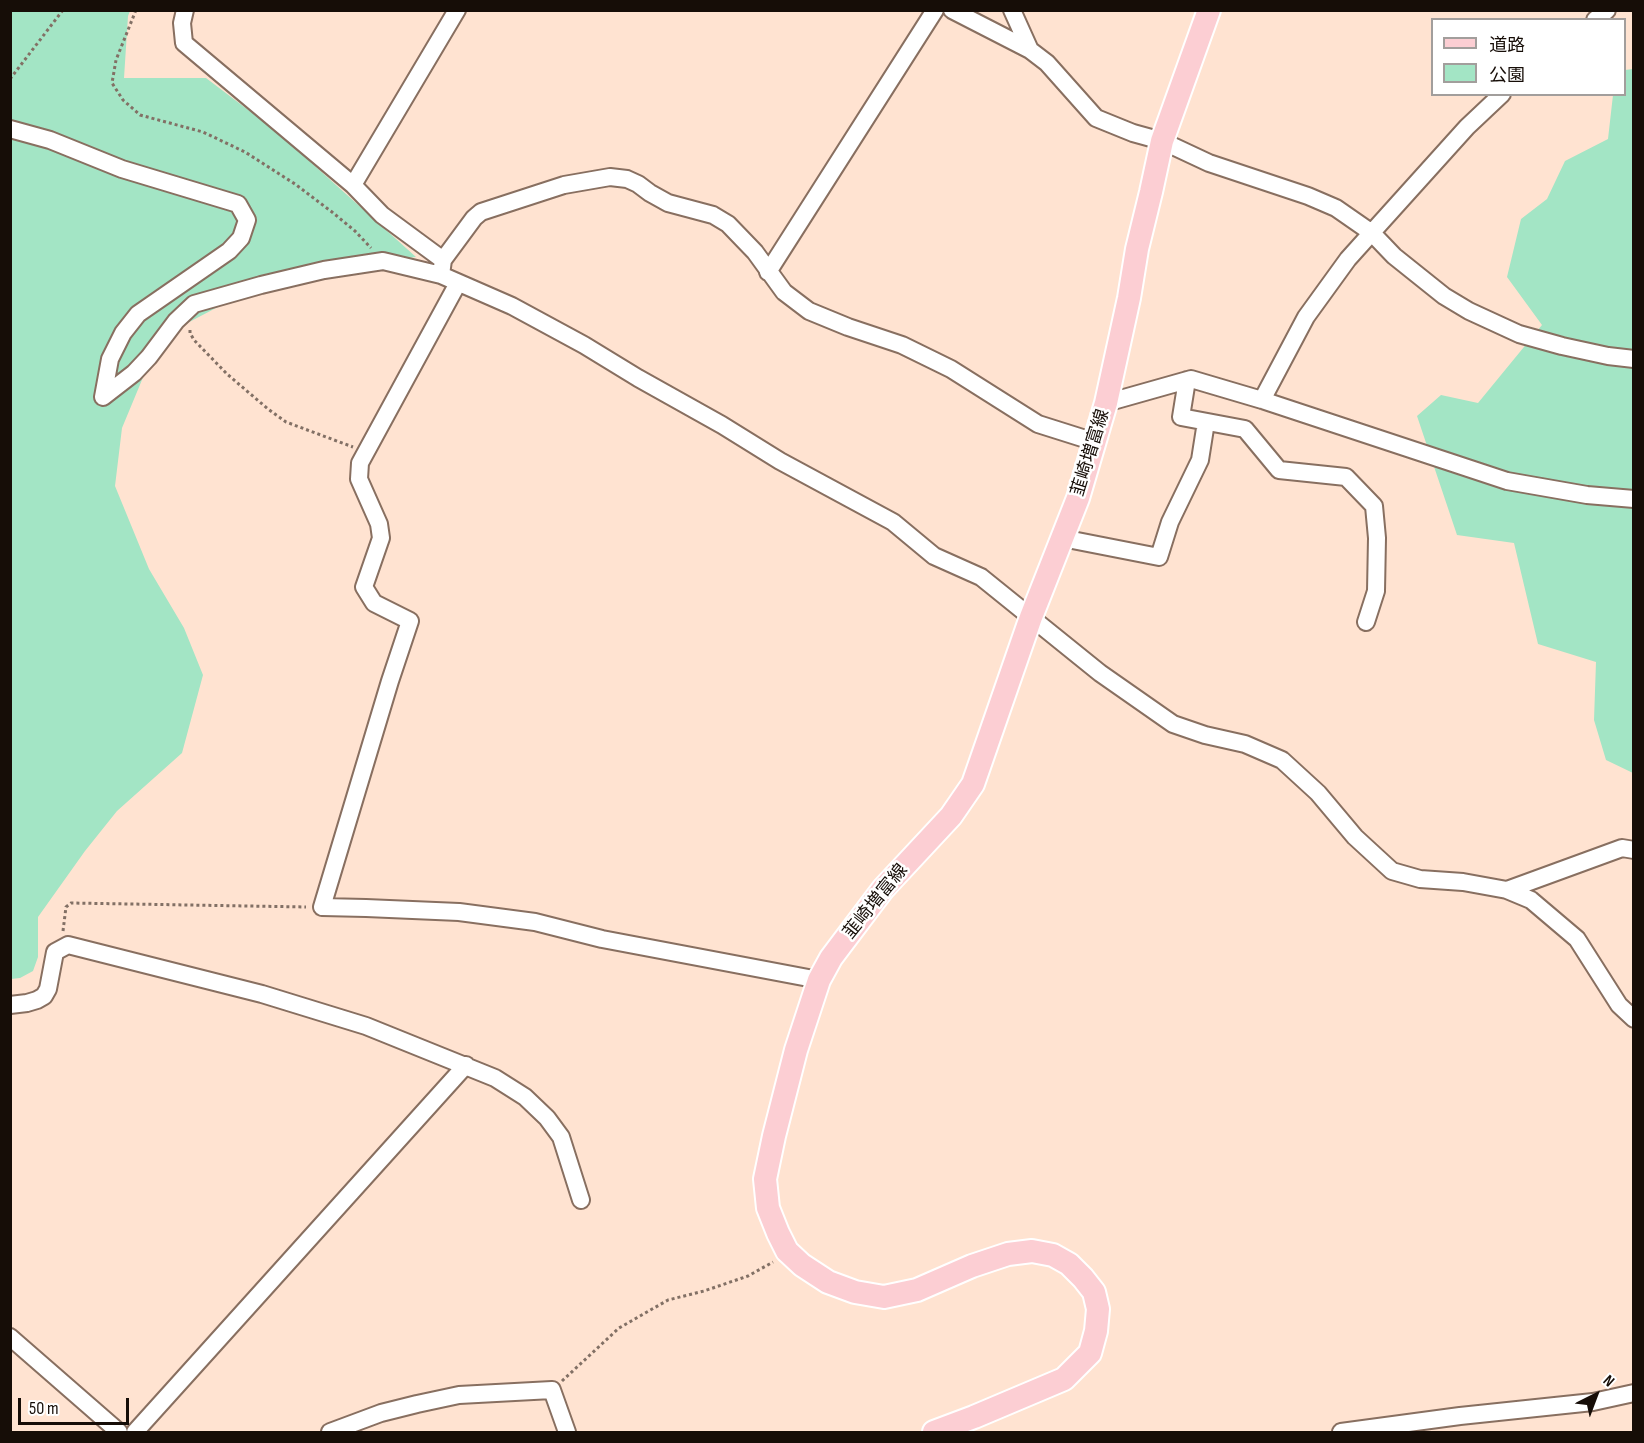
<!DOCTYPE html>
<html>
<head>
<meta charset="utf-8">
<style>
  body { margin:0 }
  #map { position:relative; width:1644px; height:1443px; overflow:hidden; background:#ffe3d1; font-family:"Sofia Sans Condensed","Noto Sans JP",sans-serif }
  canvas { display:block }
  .frame { position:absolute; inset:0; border:12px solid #160d07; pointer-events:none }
  .legend { position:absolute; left:1431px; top:18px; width:195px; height:78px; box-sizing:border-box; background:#fff; border:2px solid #a29e9c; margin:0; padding:8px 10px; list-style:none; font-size:18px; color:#160d07 }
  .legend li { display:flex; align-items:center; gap:12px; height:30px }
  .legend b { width:30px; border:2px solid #a29e9c }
  .north { position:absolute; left:1566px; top:1365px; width:60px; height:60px; -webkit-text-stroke:4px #fff; paint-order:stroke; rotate:42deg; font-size:16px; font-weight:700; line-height:24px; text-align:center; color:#160d07 }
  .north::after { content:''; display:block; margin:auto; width:21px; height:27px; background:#160d07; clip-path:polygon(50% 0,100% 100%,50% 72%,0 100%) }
  .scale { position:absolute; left:18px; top:1398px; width:111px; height:27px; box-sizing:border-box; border:3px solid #160d07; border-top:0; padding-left:8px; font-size:18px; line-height:21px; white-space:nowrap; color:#160d07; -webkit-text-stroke:4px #fff; paint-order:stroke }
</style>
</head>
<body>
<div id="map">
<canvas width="1644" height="1443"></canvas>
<div class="frame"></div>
<ul class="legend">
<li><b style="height:8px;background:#fcced3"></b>道路</li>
<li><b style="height:16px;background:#a3e5c5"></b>公園</li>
</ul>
<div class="north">N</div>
<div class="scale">50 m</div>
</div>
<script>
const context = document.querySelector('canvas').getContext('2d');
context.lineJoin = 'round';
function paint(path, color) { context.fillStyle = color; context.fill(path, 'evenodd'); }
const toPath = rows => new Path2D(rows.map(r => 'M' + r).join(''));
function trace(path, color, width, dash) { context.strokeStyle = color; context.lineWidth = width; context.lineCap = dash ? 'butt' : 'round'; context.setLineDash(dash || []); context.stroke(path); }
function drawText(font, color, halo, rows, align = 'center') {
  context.font = font + ' "Sofia Sans Condensed","Noto Sans JP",sans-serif'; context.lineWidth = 5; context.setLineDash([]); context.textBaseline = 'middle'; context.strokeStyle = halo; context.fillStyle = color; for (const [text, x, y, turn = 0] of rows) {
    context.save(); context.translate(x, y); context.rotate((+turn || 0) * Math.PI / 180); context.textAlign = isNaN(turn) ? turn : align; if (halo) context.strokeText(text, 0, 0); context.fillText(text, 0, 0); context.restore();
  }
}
const green = toPath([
  [11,11,130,11,128,16,124,78,206,78,276,131,416,257,286,271,178,328,149,363,122,428,115,486,149,569,184,628,203,675,182,753,117,811,85,851,38,917,38,957,33,971,20,978,11,979],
  [1633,69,1633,773,1606,760,1594,720,1596,662,1538,644,1514,543,1457,535,1417,416,1441,395,1478,403,1542,325,1507,277,1521,219,1547,199,1565,161,1608,139,1613,95,1624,94,1625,70]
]);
const path = toPath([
  [136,10,116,60,112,83,123,100,140,115,203,132,245,152,295,184,332,212,355,231,371,248],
  [10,79,63,10],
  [190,330,190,333,194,340,227,374,268,409,286,422,353,447],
  [63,931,66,907,71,903,306,907],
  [562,1381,619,1328,668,1300,704,1291,748,1276,773,1262]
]);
const minor = toPath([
  [185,10,182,23,184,43,353,185],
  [457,10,353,185,382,215,443,260,441,275,512,306,584,345,638,378,722,425,780,461,893,522,934,556,981,577,1100,673,1173,724,1205,735,1245,744,1282,760,1318,793,1355,837,1392,871,1420,879,1463,882,1507,890,1531,900,1577,939,1619,1005,1634,1019],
  [952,10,1030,50,1047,63,1096,118,1133,133,1162,141,1209,163,1308,196,1336,208,1372,233,1394,256,1444,296,1469,311,1519,334,1562,346,1608,356,1634,359],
  [1012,10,1030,50],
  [1595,20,1607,10],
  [10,129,50,140,122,169,238,204,247,220,241,238,229,251,138,314,123,333,110,359,103,397,134,373,149,357,176,321,194,304,261,285,324,270,383,261,441,275],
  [443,260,474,218,481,212,564,185,610,177,627,179,638,184,650,193,668,203,713,215,728,224,755,252,784,292,809,311,848,327,902,345,951,369,1038,424,1095,442],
  [768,272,935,10],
  [458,283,360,463,359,479,379,524,381,538,364,587,374,603,410,621,390,681,322,907,366,908,459,912,535,922,602,939,819,980],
  [1187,380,1181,417,1245,429,1279,470,1346,477,1374,506,1377,538,1376,591,1366,622],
  [1262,400,1306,317,1348,259,1467,127,1502,94],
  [1106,403,1191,379,1262,400,1507,481,1587,495,1634,499],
  [1062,538,1159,557,1170,522,1200,460,1206,422],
  [1507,890,1622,848,1634,850],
  [10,1005,27,1003,37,1000,44,996,48,989,55,952,68,945,262,994,366,1026,495,1078,525,1097,547,1118,561,1137,581,1200],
  [10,1337,119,1432],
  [135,1432,466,1065],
  [330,1432,381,1413,417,1404,459,1395,552,1390,567,1432],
  [1341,1432,1460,1416,1593,1402,1634,1393]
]);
const major = toPath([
  [934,1432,974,1417,1064,1379,1090,1353,1096,1331,1098,1309,1094,1292,1083,1278,1069,1264,1053,1255,1032,1251,1008,1254,972,1266,917,1290,884,1297,855,1292,828,1282,802,1265,787,1251,778,1233,768,1208,765,1179,774,1136,796,1050,819,980,831,958,883,889,951,816,973,784,1031,617,1078,498,1106,403,1129,298,1137,249,1151,192,1162,141,1209,10]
]);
const streetNames = [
  ["韮崎増富線",1091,453,-73],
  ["韮崎増富線",876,902,-51]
];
paint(green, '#a3e5c5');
trace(minor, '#886f60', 20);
trace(major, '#fff', 26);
trace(path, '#827065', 3, [3, 3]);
trace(minor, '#fff', 16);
trace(major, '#fcced3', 22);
drawText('18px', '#160d07', '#fff', streetNames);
</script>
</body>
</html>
